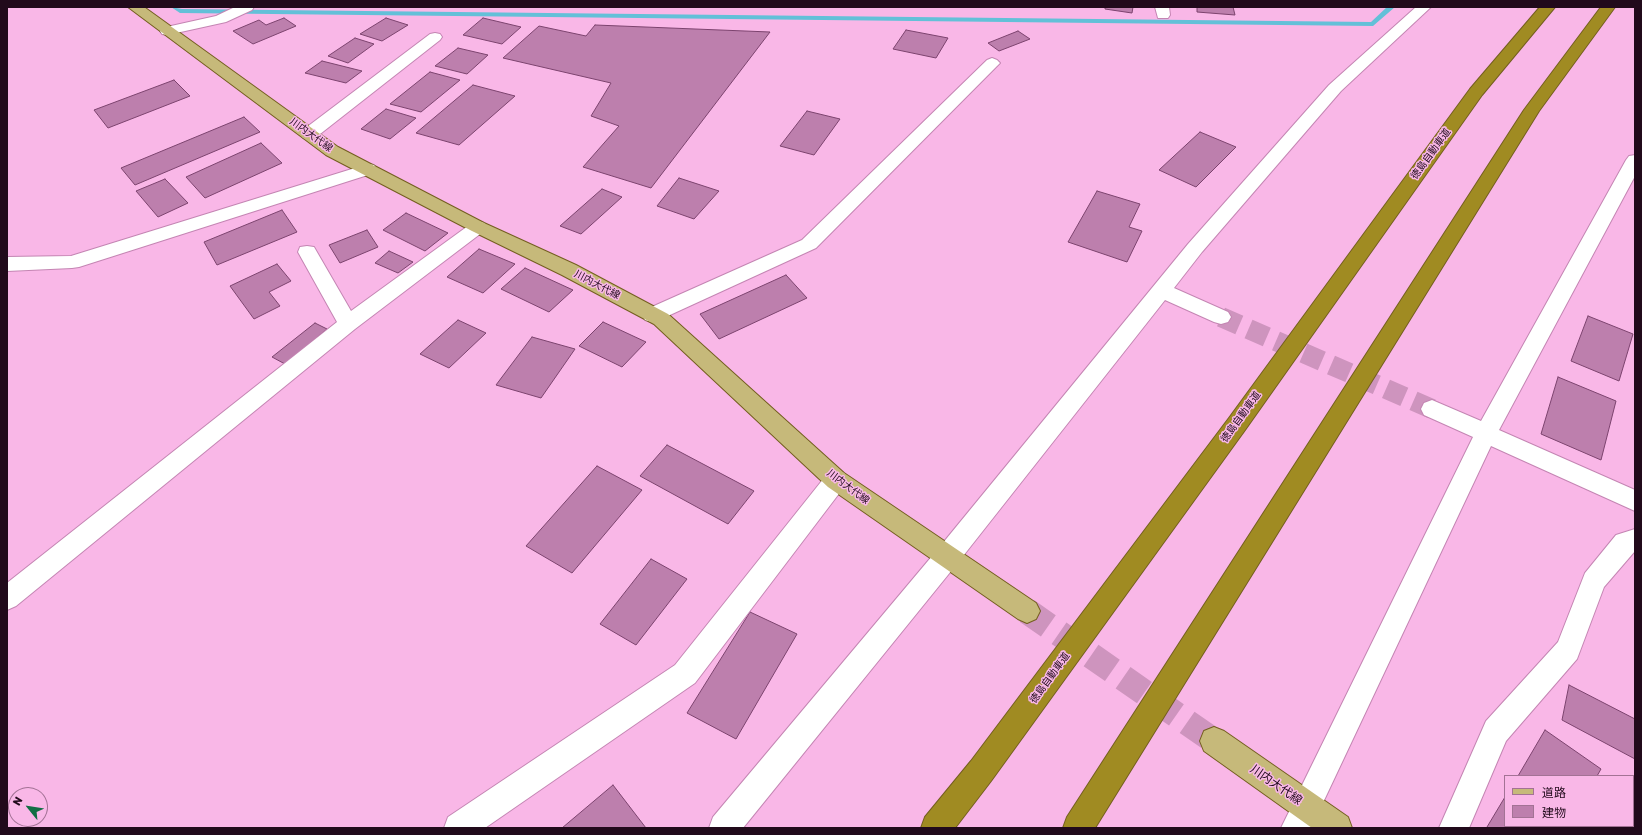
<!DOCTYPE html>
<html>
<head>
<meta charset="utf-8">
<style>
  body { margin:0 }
  #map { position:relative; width:1642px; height:835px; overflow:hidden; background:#f9b7e7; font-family:Rubik,"Noto Sans JP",sans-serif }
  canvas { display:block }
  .frame { position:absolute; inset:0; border:8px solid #210a1b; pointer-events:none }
  .legend { position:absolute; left:1504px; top:775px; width:130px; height:52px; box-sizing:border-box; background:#f9b7e7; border:1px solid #a37295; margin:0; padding:5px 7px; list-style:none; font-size:12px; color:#210a1b }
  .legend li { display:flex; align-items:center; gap:8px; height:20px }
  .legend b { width:20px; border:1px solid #a37295 }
  .north { position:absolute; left:8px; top:787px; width:40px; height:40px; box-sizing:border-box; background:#f9b7e7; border:1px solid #a37295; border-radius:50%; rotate:300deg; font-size:11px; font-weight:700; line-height:16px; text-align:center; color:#210a1b }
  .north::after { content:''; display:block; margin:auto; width:14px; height:18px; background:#116f44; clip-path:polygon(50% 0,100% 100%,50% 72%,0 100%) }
</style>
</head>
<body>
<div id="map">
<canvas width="1642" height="835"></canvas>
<div class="frame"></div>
<ul class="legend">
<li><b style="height:5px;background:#c6b97a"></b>道路</li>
<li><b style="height:11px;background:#bd7fad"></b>建物</li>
</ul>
<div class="north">N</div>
</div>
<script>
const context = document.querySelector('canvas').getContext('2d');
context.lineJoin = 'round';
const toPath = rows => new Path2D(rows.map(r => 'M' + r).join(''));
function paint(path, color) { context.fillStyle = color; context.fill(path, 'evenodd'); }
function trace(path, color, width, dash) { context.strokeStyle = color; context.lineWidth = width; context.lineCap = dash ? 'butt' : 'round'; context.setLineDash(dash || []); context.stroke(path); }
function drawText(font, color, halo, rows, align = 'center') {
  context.font = font + ' Rubik,"Noto Sans JP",sans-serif'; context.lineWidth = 3; context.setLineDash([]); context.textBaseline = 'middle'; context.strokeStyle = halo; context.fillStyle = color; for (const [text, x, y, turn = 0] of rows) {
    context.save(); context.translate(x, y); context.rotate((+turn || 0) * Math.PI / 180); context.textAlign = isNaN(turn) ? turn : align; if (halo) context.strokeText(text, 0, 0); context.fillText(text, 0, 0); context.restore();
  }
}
const stream = toPath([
  [171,7,182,9,1371,22,1387,7,1395,7,1373,26,180,13,171,7]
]);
const building = toPath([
  [1105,7,1133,7,1132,13,1105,9,1105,7],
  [1197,7,1233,7,1235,15,1197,12,1197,7],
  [284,18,296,26,253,44,233,31,259,20,266,25,284,18],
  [386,18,408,25,382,41,360,34,386,18],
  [483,18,521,27,502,44,463,35,483,18],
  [595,25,770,32,651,188,583,167,619,126,591,116,611,83,503,58,539,26,586,36,595,25],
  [906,30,948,38,936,58,893,49,906,30],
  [1018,31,1030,39,999,51,988,43,1018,31],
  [355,38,374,44,348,63,328,56,355,38],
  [458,48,488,55,467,74,435,66,458,48],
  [322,61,362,71,346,83,305,73,322,61],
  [430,72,460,80,421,112,390,104,430,72],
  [174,80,190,96,108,128,94,110,174,80],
  [473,85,515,96,459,145,416,133,473,85],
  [386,109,416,118,390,139,361,129,386,109],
  [807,111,840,119,814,155,780,146,807,111],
  [244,117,260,132,135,185,121,168,244,117],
  [1200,132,1236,147,1196,187,1159,170,1200,132],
  [261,143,282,163,205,198,186,177,261,143],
  [679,178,719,191,694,219,657,206,679,178],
  [165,179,188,203,158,217,136,191,165,179],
  [602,189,622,197,581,234,560,226,602,189],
  [1097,191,1140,204,1129,227,1142,231,1127,262,1068,242,1097,191],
  [282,210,297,232,217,265,204,242,282,210],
  [406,213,448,233,425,251,383,230,406,213],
  [367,230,378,247,340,263,329,245,367,230],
  [479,249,515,264,483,293,447,277,479,249],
  [389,251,413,262,398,273,375,263,389,251],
  [277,264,291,281,269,292,280,306,254,319,230,286,277,264],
  [525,268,573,290,549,312,501,289,525,268],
  [786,275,807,298,719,339,700,314,786,275],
  [1588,316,1633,334,1619,381,1571,361,1588,316],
  [458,320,486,333,449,368,420,354,458,320],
  [603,322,646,342,622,367,579,346,603,322],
  [315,323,327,329,285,364,272,357,315,323],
  [532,337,575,349,541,398,496,385,532,337],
  [1558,377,1616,401,1601,460,1541,434,1558,377],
  [667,445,754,491,728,524,640,476,667,445],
  [597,466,642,490,572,573,526,546,597,466],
  [651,559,687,579,636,645,600,624,651,559],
  [750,612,797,634,736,739,687,713,750,612],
  [1569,685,1635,719,1635,759,1562,720,1569,685],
  [1545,730,1601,769,1597,776,1518,776,1545,730],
  [613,785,646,828,562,828,613,785],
  [1505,797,1505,826,1570,826,1569,828,1489,828,1487,827,1505,797],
  [1603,826,1624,826,1628,828,1603,828,1603,826]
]);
const minorTunnel = toPath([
  [1221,317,1432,409]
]);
const majorTunnel = toPath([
  [1027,611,1214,741]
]);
const minor = toPath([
  [235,7,254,7,252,10,226,22,167,35,162,34,160,31,162,28,216,16,235,7],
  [1155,7,1169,7,1170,15,1168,18,1158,18,1155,7],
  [1416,7,1431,7,1341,91,1202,252,1174,288,1228,312,1231,317,1228,322,1221,324,1214,322,1165,300,956,565,743,828,709,828,713,817,938,549,1188,244,1329,85,1416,7],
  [435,33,440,34,442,37,440,40,315,138,309,139,303,138,301,134,303,130,430,34,435,33],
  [992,58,997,60,1000,63,997,66,816,248,659,320,652,322,645,320,642,315,645,310,802,240,987,60,992,58],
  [1635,155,1635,176,1499,430,1635,490,1635,511,1491,446,1311,828,1281,828,1473,437,1424,415,1421,409,1424,403,1432,400,1481,421,1626,160,1629,156,1635,155],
  [368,164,374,165,377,169,374,173,79,267,72,268,7,271,7,257,71,256,368,164],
  [478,221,484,223,487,227,484,231,355,329,16,606,7,610,7,583,337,322,298,252,300,247,307,246,314,247,351,311,472,223,478,221],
  [836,470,844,473,848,480,844,487,695,683,485,828,444,828,448,817,675,665,828,473,836,470],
  [1635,529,1635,551,1604,587,1577,659,1506,741,1469,828,1439,828,1486,721,1558,642,1585,573,1616,535,1635,529]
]);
const major = toPath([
  [128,7,144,7,338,147,484,223,576,265,668,314,844,473,1036,603,1040,611,1036,619,1027,623,1018,619,828,487,654,324,562,275,472,231,326,155,128,7],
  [1214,727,1224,731,1348,817,1352,828,1312,828,1204,751,1200,741,1204,731,1214,727]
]);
const highway = toPath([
  [1540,7,1555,7,1482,95,1245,430,991,781,955,828,921,828,925,817,971,761,1229,418,1470,89,1540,7],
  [1601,7,1615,7,1539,111,1095,828,1063,828,1067,817,1524,110,1601,7]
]);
const streetNames = [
  ["川内大代線",311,135,36],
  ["徳島自動車道",1431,154,-54],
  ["川内大代線",597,285,28],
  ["徳島自動車道",1241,417,-54],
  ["川内大代線",848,487,37],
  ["徳島自動車道",1050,678,-54]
];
const nearStreetnames = [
  ["川内大代線",1276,785,35]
];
paint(stream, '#63c0d8');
paint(building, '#bd7fad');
trace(building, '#7c436e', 1);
trace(minorTunnel, '#ce94be', 20, [20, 10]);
trace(majorTunnel, '#ce94be', 26, [26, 13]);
trace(minor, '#c485b3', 2);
trace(major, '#745e20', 2);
trace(highway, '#745e20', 2);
paint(minor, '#fff');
paint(major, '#c6b97a');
paint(highway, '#a08b22');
drawText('10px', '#210a1b', '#f9b7e7', streetNames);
drawText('12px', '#210a1b', '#f9b7e7', nearStreetnames);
</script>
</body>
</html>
